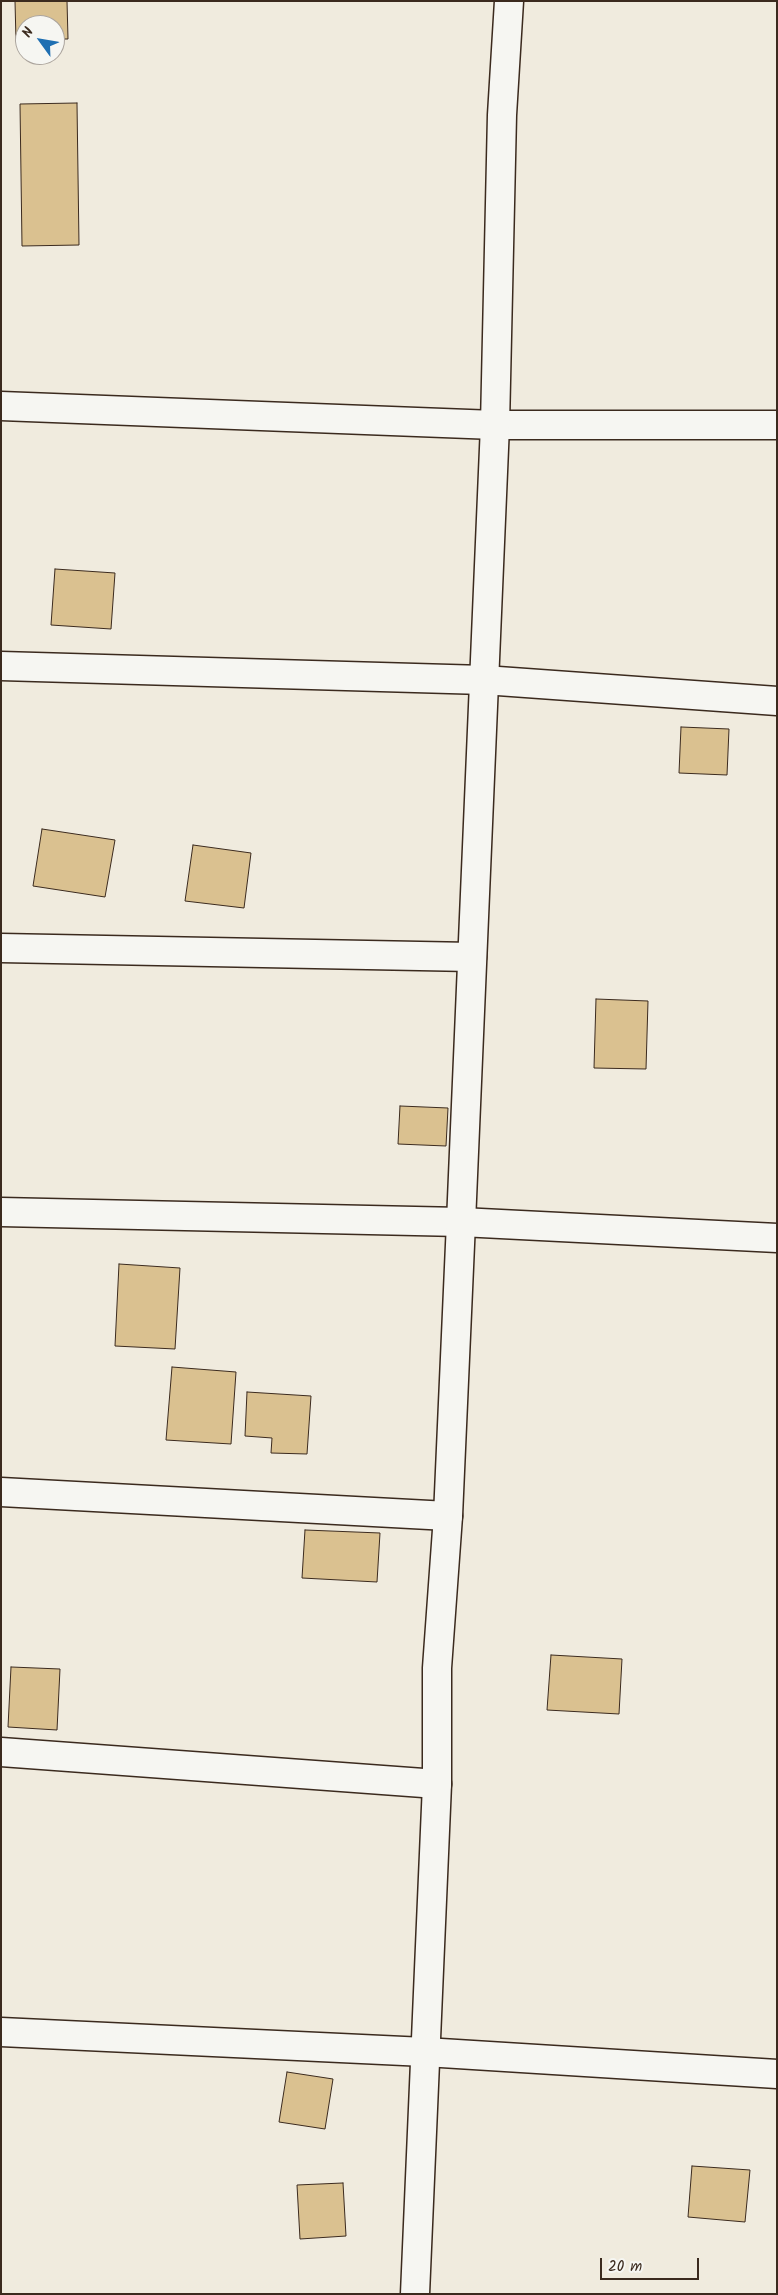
<!DOCTYPE html>
<html>
<head>
<meta charset="utf-8">
<style>
  body { margin:0 }
  #map { position:relative; width:778px; height:2295px; overflow:hidden; background:#f0ebde; font-family:Kalam,sans-serif }
  canvas { display:block }
  .frame { position:absolute; inset:0; border:2px solid #3b2a1e; pointer-events:none }
  .north { position:absolute; left:15px; top:15px; width:50px; height:50px; box-sizing:border-box; background:#f6f6f2; border:1px solid #aba49d; border-radius:50%; rotate:302deg; font-size:14px; font-weight:700; line-height:20px; text-align:center; color:#3b2a1e }
  .north::after { content:''; display:block; margin:auto; width:18px; height:22px; background:#1f6fb2; clip-path:polygon(50% 0,100% 100%,50% 72%,0 100%) }
  .scale { position:absolute; left:600px; top:2258px; width:99px; height:22px; box-sizing:border-box; border:2px solid #3b2a1e; border-top:0; padding-left:6px; font-size:15px; line-height:18px; white-space:nowrap; color:#3b2a1e; -webkit-text-stroke:4px #f6f6f2; paint-order:stroke }
</style>
</head>
<body>
<div id="map">
<canvas width="778" height="2295"></canvas>
<div class="frame"></div>
<div class="north">N</div>
<div class="scale">20 m</div>
</div>
<script>
const context = document.querySelector('canvas').getContext('2d');
context.lineJoin = 'round';
function paint(path, color) { context.fillStyle = color; context.fill(path, 'evenodd'); }
const toPath = rows => new Path2D(rows.map(r => 'M' + r).join(''));
function trace(path, color, width, dash) { context.strokeStyle = color; context.lineWidth = width; context.lineCap = dash ? 'butt' : 'round'; context.setLineDash(dash || []); context.stroke(path); }
const building = toPath([
  [15,1,67,1,68,39,55,39,55,25,25,25,25,40,16,41,15,1],
  [77,103,79,245,22,246,20,104,77,103],
  [55,569,115,573,111,629,51,625,55,569],
  [681,727,729,729,727,775,679,773,681,727],
  [42,829,115,840,105,897,33,886,42,829],
  [193,845,251,853,244,908,185,901,193,845],
  [596,999,648,1001,646,1069,594,1068,596,999],
  [400,1106,448,1108,446,1146,398,1144,400,1106],
  [119,1264,180,1268,175,1349,115,1346,119,1264],
  [172,1367,236,1372,231,1444,166,1440,172,1367],
  [247,1392,311,1396,307,1454,271,1453,272,1438,245,1436,247,1392],
  [305,1530,380,1533,377,1582,302,1578,305,1530],
  [551,1655,622,1659,619,1714,547,1710,551,1655],
  [11,1667,60,1669,57,1730,8,1727,11,1667],
  [287,2072,333,2079,325,2129,279,2122,287,2072],
  [692,2166,750,2170,745,2222,688,2217,692,2166],
  [343,2183,346,2236,300,2239,297,2185,343,2183]
]);
const street = toPath([
  [1,406,495,425,777,425],
  [1,666,484,680,777,701],
  [1,948,472,957],
  [1,1212,461,1222,777,1238],
  [1,1492,448,1516],
  [1,1752,437,1784],
  [1,2032,425,2052,777,2074]
]);
const secondary = toPath([
  [415,2294,437,1784,437,1668,448,1516,461,1222,495,425,502,115,509,1]
]);
paint(building, '#dac190');
trace(building, '#3b2a1e', 1);
trace(street, '#3b2a1e', 31);
trace(secondary, '#3b2a1e', 31);
trace(street, '#f6f6f2', 28);
trace(secondary, '#f6f6f2', 28);
</script>
</body>
</html>
